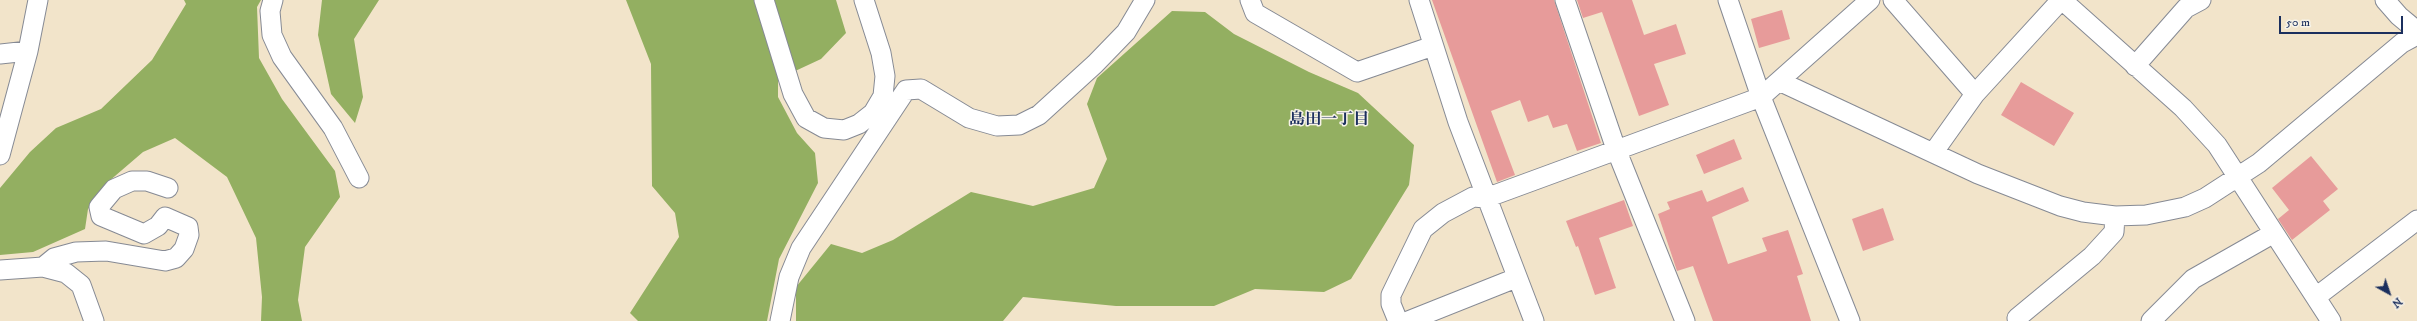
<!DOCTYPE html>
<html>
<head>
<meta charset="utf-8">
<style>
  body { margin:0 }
  #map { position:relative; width:2417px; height:321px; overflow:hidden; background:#f2e4ca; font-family:"IM FELL DW Pica",serif }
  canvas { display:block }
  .north { position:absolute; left:2369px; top:273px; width:40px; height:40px; -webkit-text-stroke:3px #f7f3e8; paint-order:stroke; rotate:140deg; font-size:11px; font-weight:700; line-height:16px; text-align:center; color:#1b2f5e }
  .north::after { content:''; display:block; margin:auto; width:14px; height:18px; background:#1b2f5e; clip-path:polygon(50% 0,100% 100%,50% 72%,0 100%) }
  .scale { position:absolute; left:2279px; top:16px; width:124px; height:18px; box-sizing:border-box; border:2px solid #1b2f5e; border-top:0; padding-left:5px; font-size:12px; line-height:14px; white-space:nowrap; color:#1b2f5e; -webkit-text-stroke:3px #f7f3e8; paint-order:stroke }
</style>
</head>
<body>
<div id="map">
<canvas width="2417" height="321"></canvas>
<div class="north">N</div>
<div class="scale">50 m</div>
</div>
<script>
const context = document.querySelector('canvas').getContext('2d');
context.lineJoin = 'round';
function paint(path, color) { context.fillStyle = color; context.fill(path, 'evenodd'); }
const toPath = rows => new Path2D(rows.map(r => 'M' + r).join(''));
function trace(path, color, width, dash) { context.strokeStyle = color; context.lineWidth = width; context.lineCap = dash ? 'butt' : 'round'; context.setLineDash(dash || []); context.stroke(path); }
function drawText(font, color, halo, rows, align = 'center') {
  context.font = font + ' "IM FELL DW Pica","Noto Serif JP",serif'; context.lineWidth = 3; context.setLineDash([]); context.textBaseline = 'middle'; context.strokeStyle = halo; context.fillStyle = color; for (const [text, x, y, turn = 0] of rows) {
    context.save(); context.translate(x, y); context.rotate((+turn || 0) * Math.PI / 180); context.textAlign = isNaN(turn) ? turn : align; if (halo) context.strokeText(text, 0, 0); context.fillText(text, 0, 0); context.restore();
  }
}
const forest = toPath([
  [184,0,261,0,257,7,259,58,282,99,335,171,340,197,305,247,298,300,302,321,261,321,262,297,256,238,227,177,175,138,143,152,108,182,88,209,85,229,33,252,0,255,0,188,30,152,56,128,101,109,152,60,186,4],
  [322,0,379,0,354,39,363,97,355,123,331,94,318,35],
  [626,0,836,0,846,33,821,59,778,79,778,97,797,133,815,153,818,183,779,259,767,321,638,321,630,313,679,237,675,213,652,186,651,64],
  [1172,11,1205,12,1234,34,1309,72,1358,93,1414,145,1409,185,1351,279,1324,292,1255,289,1214,306,1116,306,1023,297,1003,321,796,321,796,287,831,244,862,253,893,240,971,192,1033,206,1094,188,1107,159,1087,104,1097,78]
]);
const building = toPath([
  [1432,0,1554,0,1601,143,1577,151,1567,124,1553,128,1548,115,1528,122,1520,100,1491,111,1515,175,1497,182],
  [1577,0,1632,0,1644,35,1676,24,1686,54,1654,64,1669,105,1639,116,1602,12,1583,18],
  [1782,10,1790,39,1759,48,1751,19],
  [2021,82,2074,113,2054,146,2001,115],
  [1734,139,1742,159,1704,174,1696,155],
  [2311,156,2338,189,2323,201,2330,210,2292,240,2278,219,2289,210,2272,188],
  [1743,187,1749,201,1712,217,1728,264,1767,251,1762,238,1788,230,1803,274,1797,276,1811,321,1713,321,1693,266,1677,271,1658,214,1670,209,1667,202,1702,190,1707,202],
  [1624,200,1633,226,1599,238,1616,288,1595,295,1578,246,1576,247,1566,221],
  [1883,208,1894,240,1863,251,1852,219]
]);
const minor = toPath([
  [273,0,270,11,272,35,282,57,333,128,359,178],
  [764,0,793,94,806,118,824,128,844,130,859,124,873,113,883,96,885,76,881,53,864,0],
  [1250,0,1255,13,1357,72,1433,46],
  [1419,0,1458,122,1534,321],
  [1565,0,1616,149,1685,321],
  [1728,0,1761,97,1850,321],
  [1893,0,1975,94],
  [2062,0,2183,108,2217,145,2331,321],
  [2385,0,2399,16,2417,31],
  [0,54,28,51],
  [2135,66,2186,8,2201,0],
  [1781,82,1978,174,2060,206,2083,212,2115,216,2146,215,2185,207,2205,198,2259,163,2402,43,2417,35],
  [1933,153,1975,94,2061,0],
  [0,155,28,51,38,0],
  [43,267,54,258,76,252,106,251,165,261,176,258,184,249,189,235,188,227,165,217,158,226,144,234,101,216,99,207,114,189,132,181,147,181,168,188],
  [0,270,43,267,66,273,81,285,94,321],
  [2316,297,2417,220],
  [2017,318,2092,256,2114,232,2115,216],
  [780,321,789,277,801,248,906,90,921,89,969,118,997,126,1019,125,1039,115,1095,64,1126,32,1145,0],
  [1398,321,1391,304,1391,295,1423,229,1443,213,1473,197,1486,198,1761,97,1870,0],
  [1408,321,1516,278],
  [2151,321,2193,279,2274,233]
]);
const neighbourhoodNames = [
  ["島田一丁目",1329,121]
];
paint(forest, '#93af61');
paint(building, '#e79b9a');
trace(minor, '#868a94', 21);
trace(minor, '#fff', 19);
drawText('bold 16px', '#1b2f5e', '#f7f3e8', neighbourhoodNames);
</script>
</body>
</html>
